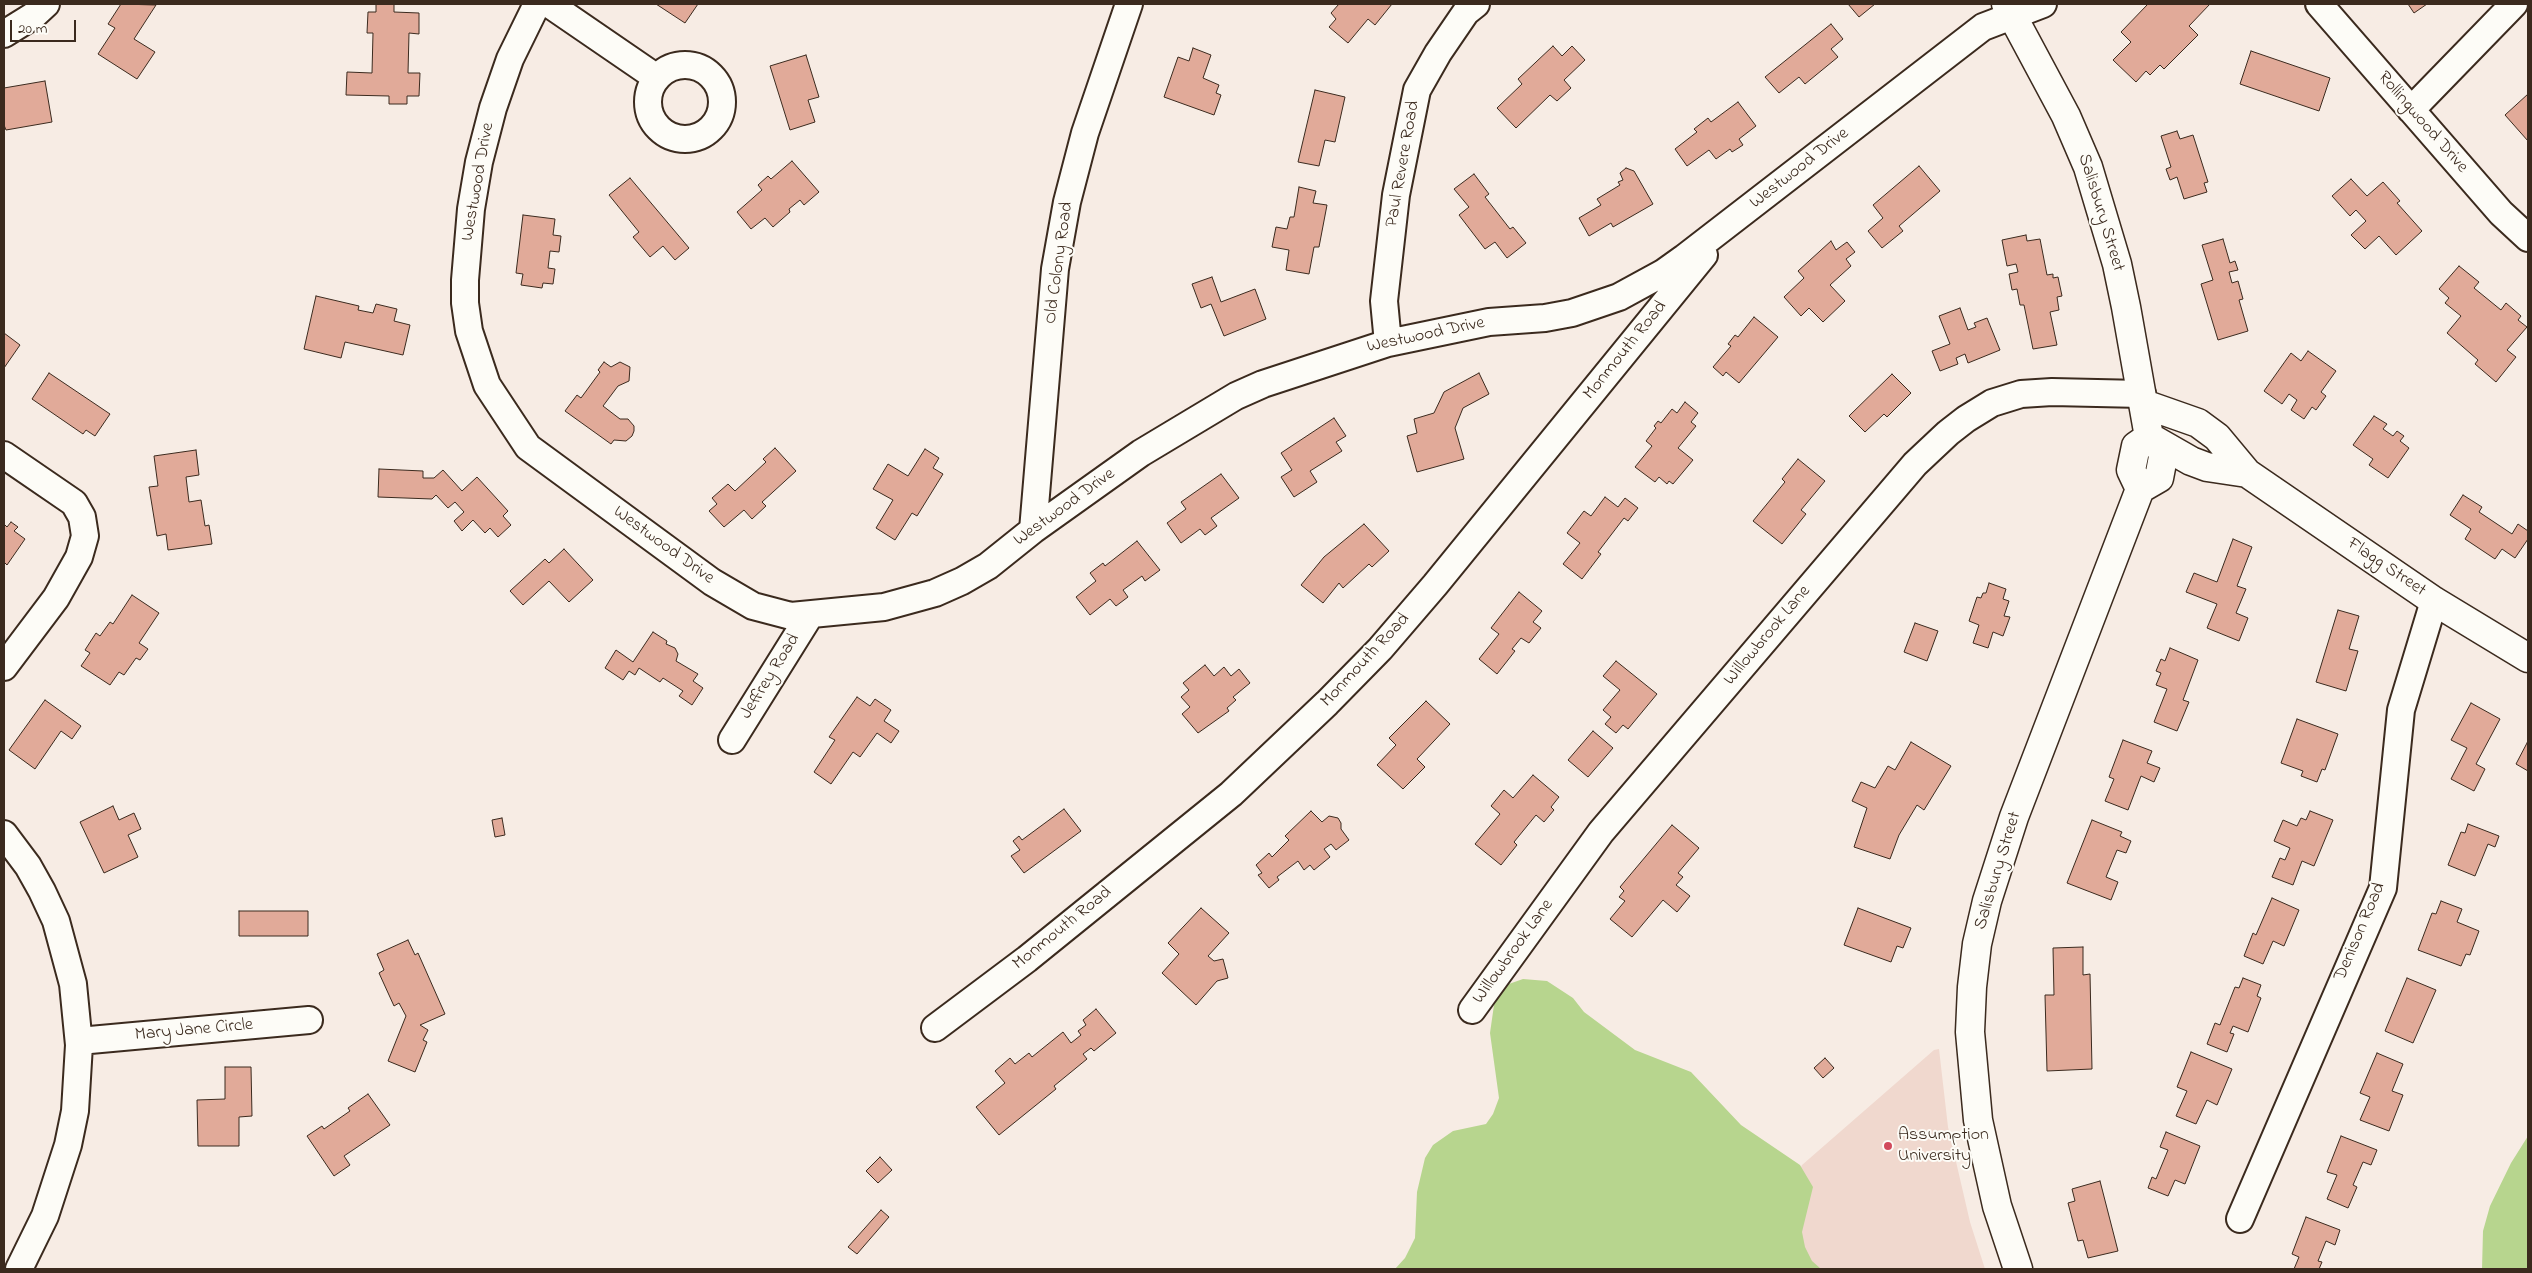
<!DOCTYPE html>
<html>
<head>
<meta charset="utf-8">
<style>
  body { margin:0 }
  #map { position:relative; width:2532px; height:1273px; overflow:hidden; background:#f7ece4; font-family:"Indie Flower",sans-serif }
  canvas { display:block }
  .frame { position:absolute; inset:0; border:5px solid #3b2a1e; pointer-events:none }
  .scale { position:absolute; left:10px; top:20px; width:66px; height:22px; box-sizing:border-box; border:2px solid #3b2a1e; border-top:0; padding-left:6px; font-size:15px; line-height:18px; white-space:nowrap; color:#3b2a1e; -webkit-text-stroke:4px #fdfcf7; paint-order:stroke }
</style>
</head>
<body>
<div id="map">
<canvas width="2532" height="1273"></canvas>
<div class="frame"></div>
<div class="scale">20 m</div>
</div>
<script>
const context = document.querySelector('canvas').getContext('2d');
context.lineJoin = 'round';
function paint(path, color) { context.fillStyle = color; context.fill(path, 'evenodd'); }
const toPath = rows => new Path2D(rows.map(r => 'M' + r).join(''));
function trace(path, color, width, dash) { context.strokeStyle = color; context.lineWidth = width; context.lineCap = dash ? 'butt' : 'round'; context.setLineDash(dash || []); context.stroke(path); }
function drawText(font, color, halo, rows, align = 'center') {
  context.font = font + ' "Indie Flower",sans-serif'; context.lineWidth = 4; context.setLineDash([]); context.textBaseline = 'middle'; context.strokeStyle = halo; context.fillStyle = color; for (const [text, x, y, turn = 0] of rows) {
    context.save(); context.translate(x, y); context.rotate((+turn || 0) * Math.PI / 180); context.textAlign = isNaN(turn) ? turn : align; if (halo) context.strokeText(text, 0, 0); context.fillText(text, 0, 0); context.restore();
  }
}
const built = toPath([
  [1939,1049,1948,1127,1970,1222,1985,1269,1751,1269,1802,1165,1934,1050]
]);
const green = toPath([
  [1523,979,1547,981,1573,998,1584,1012,1635,1050,1691,1072,1741,1125,1800,1165,1813,1187,1802,1232,1805,1247,1812,1261,1821,1269,1395,1269,1405,1258,1415,1238,1417,1192,1425,1158,1433,1145,1453,1131,1486,1124,1493,1114,1499,1098,1490,1033,1494,1005,1506,985],
  [2528,1136,2528,1269,2482,1269,2483,1231,2490,1206,2511,1163]
]);
const building = toPath([
  [121,4,156,5,134,39,155,52,137,79,98,54,115,28,108,24,121,4],
  [376,4,394,4,394,12,419,13,419,34,409,33,408,73,420,73,419,96,407,96,407,104,389,104,389,96,346,95,347,72,372,73,373,33,367,33,368,12,376,12,376,4],
  [656,4,698,4,685,23,656,4],
  [1339,4,1338,4,1392,4,1375,25,1368,19,1348,43,1329,27,1336,19,1331,13,1339,4],
  [1848,4,1875,4,1859,17,1848,4],
  [2148,4,2210,4,2189,26,2198,35,2164,69,2160,65,2150,75,2146,71,2136,82,2113,60,2131,42,2121,32,2148,4],
  [2408,4,2427,4,2414,13,2408,4],
  [1831,24,1843,39,1831,49,1838,57,1805,84,1799,77,1779,93,1765,77,1831,24],
  [1553,46,1562,56,1572,46,1585,60,1564,80,1571,88,1557,101,1550,95,1516,128,1497,108,1522,84,1518,79,1553,46],
  [1193,48,1211,55,1203,78,1219,85,1216,93,1221,95,1214,115,1164,97,1178,57,1189,61,1193,48],
  [2251,51,2330,78,2319,111,2240,84,2251,51],
  [806,55,819,97,808,100,815,122,790,130,770,66,806,55],
  [45,81,52,122,6,130,4,125,4,88,45,81],
  [1315,90,1345,97,1335,142,1325,140,1319,166,1298,162,1315,90],
  [2528,94,2528,141,2505,115,2528,94],
  [1738,102,1756,126,1739,139,1743,145,1732,152,1730,149,1716,159,1709,150,1687,166,1675,149,1697,132,1694,129,1708,118,1711,122,1738,102],
  [2177,131,2180,139,2193,135,2208,182,2204,183,2207,192,2184,199,2177,177,2170,180,2166,169,2171,167,2161,136,2177,131],
  [792,161,819,192,804,205,800,200,789,209,790,212,773,227,765,218,751,229,737,212,762,190,758,185,768,176,771,179,792,161],
  [1919,166,1940,191,1899,226,1903,231,1882,248,1868,231,1883,218,1873,205,1919,166],
  [1626,168,1634,171,1653,204,1613,227,1611,223,1589,236,1579,218,1601,205,1597,199,1620,185,1618,182,1623,180,1620,173,1626,168],
  [1474,174,1489,194,1485,197,1510,229,1513,227,1526,243,1507,258,1495,242,1485,249,1459,215,1469,207,1454,189,1474,174],
  [630,178,689,248,675,260,663,246,650,257,633,237,639,232,609,195,630,178],
  [2351,179,2367,196,2383,182,2400,201,2397,203,2422,231,2396,255,2379,236,2365,249,2351,235,2366,221,2356,210,2350,216,2332,196,2351,179],
  [1299,187,1316,191,1313,203,1327,205,1319,247,1314,247,1309,274,1286,270,1289,250,1272,247,1276,227,1287,229,1290,217,1294,217,1299,187],
  [523,215,555,219,553,235,561,236,559,252,550,251,548,268,555,269,553,284,543,283,542,288,521,285,523,274,516,273,523,215],
  [2026,235,2027,241,2040,239,2047,275,2053,274,2053,278,2058,277,2062,296,2057,297,2059,310,2050,312,2057,345,2033,349,2024,305,2020,305,2017,289,2012,290,2009,274,2018,272,2016,264,2007,266,2002,240,2026,235],
  [2223,239,2230,263,2235,261,2238,270,2229,272,2232,283,2238,281,2243,299,2239,300,2248,331,2218,340,2201,284,2213,280,2202,245,2223,239],
  [1831,241,1836,250,1847,242,1855,252,1846,259,1851,266,1830,285,1845,301,1823,322,1809,308,1801,316,1784,297,1804,278,1798,271,1831,241],
  [2459,266,2479,282,2474,288,2501,310,2506,303,2521,316,2518,320,2527,327,2507,350,2516,357,2496,382,2475,364,2478,360,2447,333,2461,316,2445,303,2449,298,2439,289,2459,266],
  [1212,277,1221,302,1255,289,1266,319,1224,336,1211,304,1201,308,1192,284,1212,277],
  [316,296,359,306,358,310,373,313,376,304,397,309,394,321,410,325,403,355,345,342,341,358,304,349,316,296],
  [1960,308,1968,330,1976,327,1974,323,1987,318,2000,350,1968,363,1965,354,1956,358,1958,364,1940,371,1932,351,1950,344,1939,316,1960,308],
  [1754,317,1778,337,1739,383,1726,372,1723,376,1713,367,1731,346,1728,344,1735,335,1738,337,1754,317],
  [4,333,20,345,4,368,4,333],
  [2308,351,2336,371,2321,392,2326,396,2316,410,2312,407,2304,419,2291,410,2297,400,2289,394,2282,404,2264,391,2291,353,2301,361,2308,351],
  [604,362,611,367,620,362,630,367,629,381,618,386,603,406,620,419,628,419,634,426,634,431,632,436,626,441,614,440,611,444,565,411,577,395,581,398,600,372,598,370,604,362],
  [49,373,110,414,95,436,86,430,83,434,32,399,49,373],
  [1479,373,1489,394,1463,408,1455,428,1464,459,1417,472,1407,436,1417,433,1414,419,1434,413,1444,392,1479,373],
  [1892,374,1911,393,1887,417,1884,414,1865,432,1849,416,1892,374],
  [1685,402,1698,413,1691,422,1696,426,1678,448,1693,460,1673,484,1669,481,1667,484,1659,477,1655,482,1635,467,1652,446,1646,441,1656,428,1654,426,1658,421,1661,423,1672,409,1677,413,1685,402],
  [2374,416,2387,424,2383,429,2393,436,2397,431,2404,436,2400,441,2409,448,2388,478,2369,465,2373,459,2353,445,2374,416],
  [1334,418,1346,436,1336,442,1342,451,1310,471,1317,482,1294,497,1281,477,1292,470,1281,453,1334,418],
  [775,448,796,471,762,502,766,506,752,519,744,510,724,527,709,511,717,504,712,498,728,484,735,491,766,462,763,459,775,448],
  [925,449,939,458,933,468,943,474,917,516,912,513,895,540,876,528,893,500,873,489,888,464,908,476,925,449],
  [196,450,199,475,186,477,189,502,201,500,205,526,209,525,212,544,168,550,166,534,157,536,149,487,158,486,154,456,196,450],
  [1798,459,1825,481,1801,510,1806,514,1782,544,1753,521,1785,482,1782,479,1798,459],
  [379,469,423,471,423,478,434,478,443,470,462,491,477,477,508,511,503,516,511,525,498,537,490,528,485,533,473,520,462,531,454,521,464,512,455,502,448,508,436,495,432,499,378,497,379,469],
  [1221,474,1239,498,1211,518,1217,526,1205,535,1200,529,1181,543,1167,523,1186,509,1181,502,1221,474],
  [2463,495,2482,507,2479,512,2512,534,2518,524,2528,531,2528,539,2515,558,2502,549,2495,559,2465,539,2471,529,2450,515,2463,495],
  [1605,497,1618,507,1625,498,1638,508,1628,521,1624,518,1598,552,1601,554,1582,579,1563,564,1580,543,1567,533,1584,511,1591,516,1605,497],
  [11,522,18,527,14,531,25,539,7,565,4,562,4,524,7,527,11,522],
  [1364,524,1389,551,1372,567,1369,564,1343,588,1339,583,1323,603,1301,585,1324,557,1364,524],
  [2233,539,2252,547,2237,586,2246,589,2236,613,2248,618,2239,641,2207,628,2217,604,2186,592,2194,573,2217,582,2233,539],
  [1137,541,1160,570,1145,581,1142,576,1123,590,1128,597,1116,606,1110,599,1090,615,1076,597,1096,581,1090,573,1103,563,1105,566,1137,541],
  [564,549,593,580,569,602,549,581,523,605,510,591,545,559,549,563,564,549],
  [1989,583,2006,589,2003,599,2009,601,2004,616,2010,617,2003,636,1993,632,1988,648,1973,643,1979,625,1969,621,1977,597,1981,598,1983,593,1986,593,1989,583],
  [1519,592,1542,611,1533,622,1541,628,1529,643,1521,638,1512,649,1515,651,1497,674,1479,659,1499,634,1491,628,1519,592],
  [132,595,159,613,139,643,148,649,140,660,136,658,124,675,119,672,110,685,81,666,90,653,85,650,96,633,100,636,110,622,113,624,132,595],
  [2338,610,2359,616,2349,649,2358,651,2346,691,2316,682,2338,610],
  [1915,623,1938,631,1927,661,1904,652,1915,623],
  [653,632,667,641,666,644,675,648,678,654,676,661,698,674,693,681,703,688,692,705,679,696,683,691,663,678,660,682,639,668,635,675,629,671,623,680,605,668,616,650,633,662,653,632],
  [2170,648,2198,660,2183,700,2189,702,2177,731,2154,722,2167,689,2156,685,2161,673,2156,671,2161,659,2165,661,2170,648],
  [1616,661,1657,694,1628,729,1623,725,1616,733,1605,724,1611,717,1603,710,1620,690,1603,676,1616,661],
  [1205,665,1214,676,1224,667,1231,676,1239,669,1250,683,1233,697,1236,700,1227,708,1229,711,1198,733,1182,714,1190,707,1181,697,1189,690,1183,683,1205,665],
  [857,697,870,706,875,699,891,710,884,721,899,731,891,743,877,733,860,757,853,752,831,784,814,772,835,740,829,737,857,697],
  [45,700,81,726,72,739,61,731,35,769,9,750,45,700],
  [1426,701,1450,724,1417,759,1425,767,1403,789,1377,765,1396,745,1389,738,1426,701],
  [2471,703,2500,719,2476,764,2485,769,2474,791,2451,779,2467,748,2451,740,2471,703],
  [2297,719,2338,734,2325,770,2322,769,2317,782,2301,776,2303,771,2281,763,2297,719],
  [1593,731,1613,748,1588,777,1568,760,1593,731],
  [2123,740,2152,751,2147,763,2160,768,2154,782,2141,776,2128,810,2105,801,2114,779,2109,777,2123,740],
  [1911,742,1951,766,1924,810,1917,805,1899,835,1890,859,1854,847,1867,808,1852,801,1861,782,1875,788,1888,766,1895,770,1911,742],
  [2527,743,2528,744,2528,771,2516,764,2527,743],
  [1533,775,1559,797,1551,807,1554,810,1544,822,1536,815,1514,842,1517,845,1501,865,1475,844,1500,814,1491,806,1504,790,1513,798,1533,775],
  [113,806,119,820,134,813,141,829,128,835,138,857,104,873,80,822,113,806],
  [1064,809,1081,831,1024,873,1011,856,1020,850,1013,841,1019,836,1022,840,1064,809],
  [1311,811,1322,822,1329,816,1338,818,1341,823,1341,829,1349,840,1336,850,1331,844,1324,849,1330,857,1314,870,1310,865,1304,870,1298,861,1277,877,1279,880,1269,888,1258,875,1262,873,1256,865,1269,853,1272,857,1289,840,1285,836,1311,811],
  [2310,811,2333,820,2314,866,2302,861,2293,885,2272,877,2280,858,2285,860,2290,848,2274,841,2283,820,2297,826,2301,818,2306,820,2310,811],
  [502,818,505,835,495,837,492,820,502,818],
  [2092,820,2122,832,2120,836,2131,841,2126,853,2117,850,2106,877,2118,882,2111,900,2067,883,2092,820],
  [2468,824,2499,836,2495,847,2488,844,2475,876,2448,865,2461,832,2465,833,2468,824],
  [1672,825,1699,848,1678,873,1683,877,1676,885,1690,896,1677,912,1663,900,1632,937,1610,919,1625,901,1619,897,1624,891,1620,887,1672,825],
  [2272,898,2299,910,2284,946,2273,941,2263,964,2244,956,2253,933,2256,935,2272,898],
  [2441,901,2462,909,2457,922,2479,931,2470,955,2466,954,2461,966,2418,950,2432,913,2436,914,2441,901],
  [1201,908,1229,933,1208,956,1214,961,1223,959,1228,978,1217,981,1196,1005,1162,973,1179,954,1168,943,1201,908],
  [1858,908,1911,928,1903,948,1897,946,1891,962,1844,945,1858,908],
  [239,911,308,911,308,936,239,936,239,911],
  [408,940,415,955,418,953,445,1014,420,1025,428,1030,423,1040,427,1042,415,1072,388,1061,406,1016,399,1003,394,1006,379,973,384,970,377,954,408,940],
  [2083,947,2083,975,2090,974,2092,1069,2047,1071,2045,995,2054,995,2053,948,2083,947],
  [2243,978,2261,985,2257,996,2261,998,2248,1032,2233,1026,2230,1033,2234,1034,2227,1052,2207,1044,2215,1023,2220,1025,2235,987,2239,988,2243,978],
  [2407,978,2436,990,2413,1043,2385,1031,2407,978],
  [1096,1009,1116,1033,1094,1051,1091,1048,1083,1054,1087,1059,1054,1086,1056,1089,999,1135,976,1107,1005,1083,995,1071,1010,1058,1015,1064,1029,1053,1032,1057,1063,1032,1071,1043,1081,1035,1078,1031,1086,1025,1083,1020,1096,1009],
  [2191,1052,2232,1069,2217,1105,2207,1100,2196,1124,2176,1116,2187,1091,2177,1087,2191,1052],
  [2377,1053,2403,1064,2392,1091,2403,1095,2389,1131,2360,1120,2370,1097,2360,1093,2377,1053],
  [1825,1058,1834,1068,1823,1078,1814,1068,1825,1058],
  [225,1067,251,1067,252,1116,239,1117,239,1146,198,1146,197,1100,225,1099,225,1067],
  [368,1094,390,1125,344,1156,350,1165,334,1176,307,1136,322,1126,324,1129,350,1111,348,1108,368,1094],
  [2166,1132,2200,1146,2185,1184,2175,1180,2168,1196,2148,1188,2152,1177,2156,1179,2168,1150,2160,1147,2166,1132],
  [2341,1136,2377,1150,2371,1165,2363,1162,2353,1185,2357,1187,2348,1208,2327,1199,2337,1175,2327,1172,2341,1136],
  [880,1157,892,1170,878,1183,866,1171,880,1157],
  [2100,1181,2118,1251,2088,1258,2083,1240,2078,1241,2068,1203,2075,1201,2072,1189,2100,1181],
  [881,1210,889,1217,857,1254,848,1247,881,1210],
  [2306,1217,2340,1230,2335,1245,2326,1241,2318,1261,2322,1262,2319,1269,2294,1269,2299,1257,2292,1254,2306,1217]
]);
const street = toPath([
  [537,4,510,59,493,108,479,162,471,209,465,280,465,303,469,331,487,385,528,447,712,582,753,606,791,616,884,607,935,593,962,581,988,566,1033,530,1141,453,1236,396,1263,384,1388,343,1489,322,1545,318,1572,313,1619,297,1663,273,1684,258,1983,27,2043,4],
  [549,4,657,78],
  [2319,4,2501,213,2528,238],
  [4,34,33,16,46,4],
  '648 102a37 37 0 1 1 74 0a37 37 0 1 1-74 0Z',
  [2411,110,2514,4],
  [1388,343,1384,301,1396,195,1417,90,1438,53,1466,12,1476,4],
  [4,455,74,503,82,517,85,536,79,557,56,598,4,667],
  [1033,530,1055,269,1067,202,1085,133,1129,4],
  [732,740,810,615],
  [4,834,28,866,42,891,56,921,73,984,79,1045,75,1111,68,1145,45,1216,19,1269],
  [1472,1010,1601,832,1915,464,1948,433,1966,419,1992,403,2021,394,2052,392,2142,394],
  [935,1028,1027,959,1231,794,1327,703,1380,649,1435,585,1704,255],
  [79,1041,309,1020],
  [2240,1219,2383,888,2401,710,2434,601]
]);
const secondary = toPath([
  [2006,4,2066,116,2088,167,2117,264,2126,307,2149,437,2191,461,2207,467,2247,473],
  [2144,404,2198,423,2217,437,2247,473,2434,601,2528,658],
  [2018,1269,1997,1206,1978,1120,1970,1032,1972,987,1977,944,1987,901,2014,817,2140,489,2159,478,2164,452,2149,437,2136,446,2131,470,2140,489]
]);
const markers = [
  [1888,1146,5,"#d1495b"]
];
const streetNames = [
  ["Rollingwood Drive",2422,123,49],
  ["Paul Revere Road",1404,164,-80],
  ["Westwood Drive",1800,169,-38],
  ["Westwood Drive",479,182,-80],
  ["Salisbury Street",2100,213,73],
  ["Old Colony Road",1060,263,-82],
  ["Westwood Drive",1426,336,-12],
  ["Monmouth Road",1626,351,-51],
  ["Westwood Drive",1065,508,-36],
  ["Westwood Drive",663,546,36],
  ["Flagg Street",2386,568,34],
  ["Willowbrook Lane",1768,636,-50],
  ["Monmouth Road",1366,661,-47],
  ["Jeffrey Road",771,677,-58],
  ["Salisbury Street",1999,871,-73],
  ["Monmouth Road",1063,929,-39],
  ["Denison Road",2361,932,-67],
  ["Willowbrook Lane",1514,952,-54],
  ["Mary Jane Circle",194,1031,-5]
];
const poiNames = [
  ["Assumption",1898,1136],
  ["University",1898,1157]
];
paint(built, '#f0d8ce');
paint(green, '#b7d58e');
paint(building, '#e1aa99');
trace(building, '#3b2a1e', 1);
trace(street, '#3b2a1e', 30);
trace(secondary, '#3b2a1e', 31);
trace(street, '#fdfcf7', 26);
trace(secondary, '#fdfcf7', 28);
for (const [x, y, r, color] of markers) { const dot = new Path2D(); dot.arc(x, y, r, 0, 2 * Math.PI); context.fillStyle = color; context.fill(dot); trace(dot, '#fdfcf7', 2); }
drawText('18px', '#3b2a1e', '#fdfcf7', streetNames);
drawText('18px', '#3b2a1e', '#fdfcf7', poiNames, 'left');
</script>
</body>
</html>
